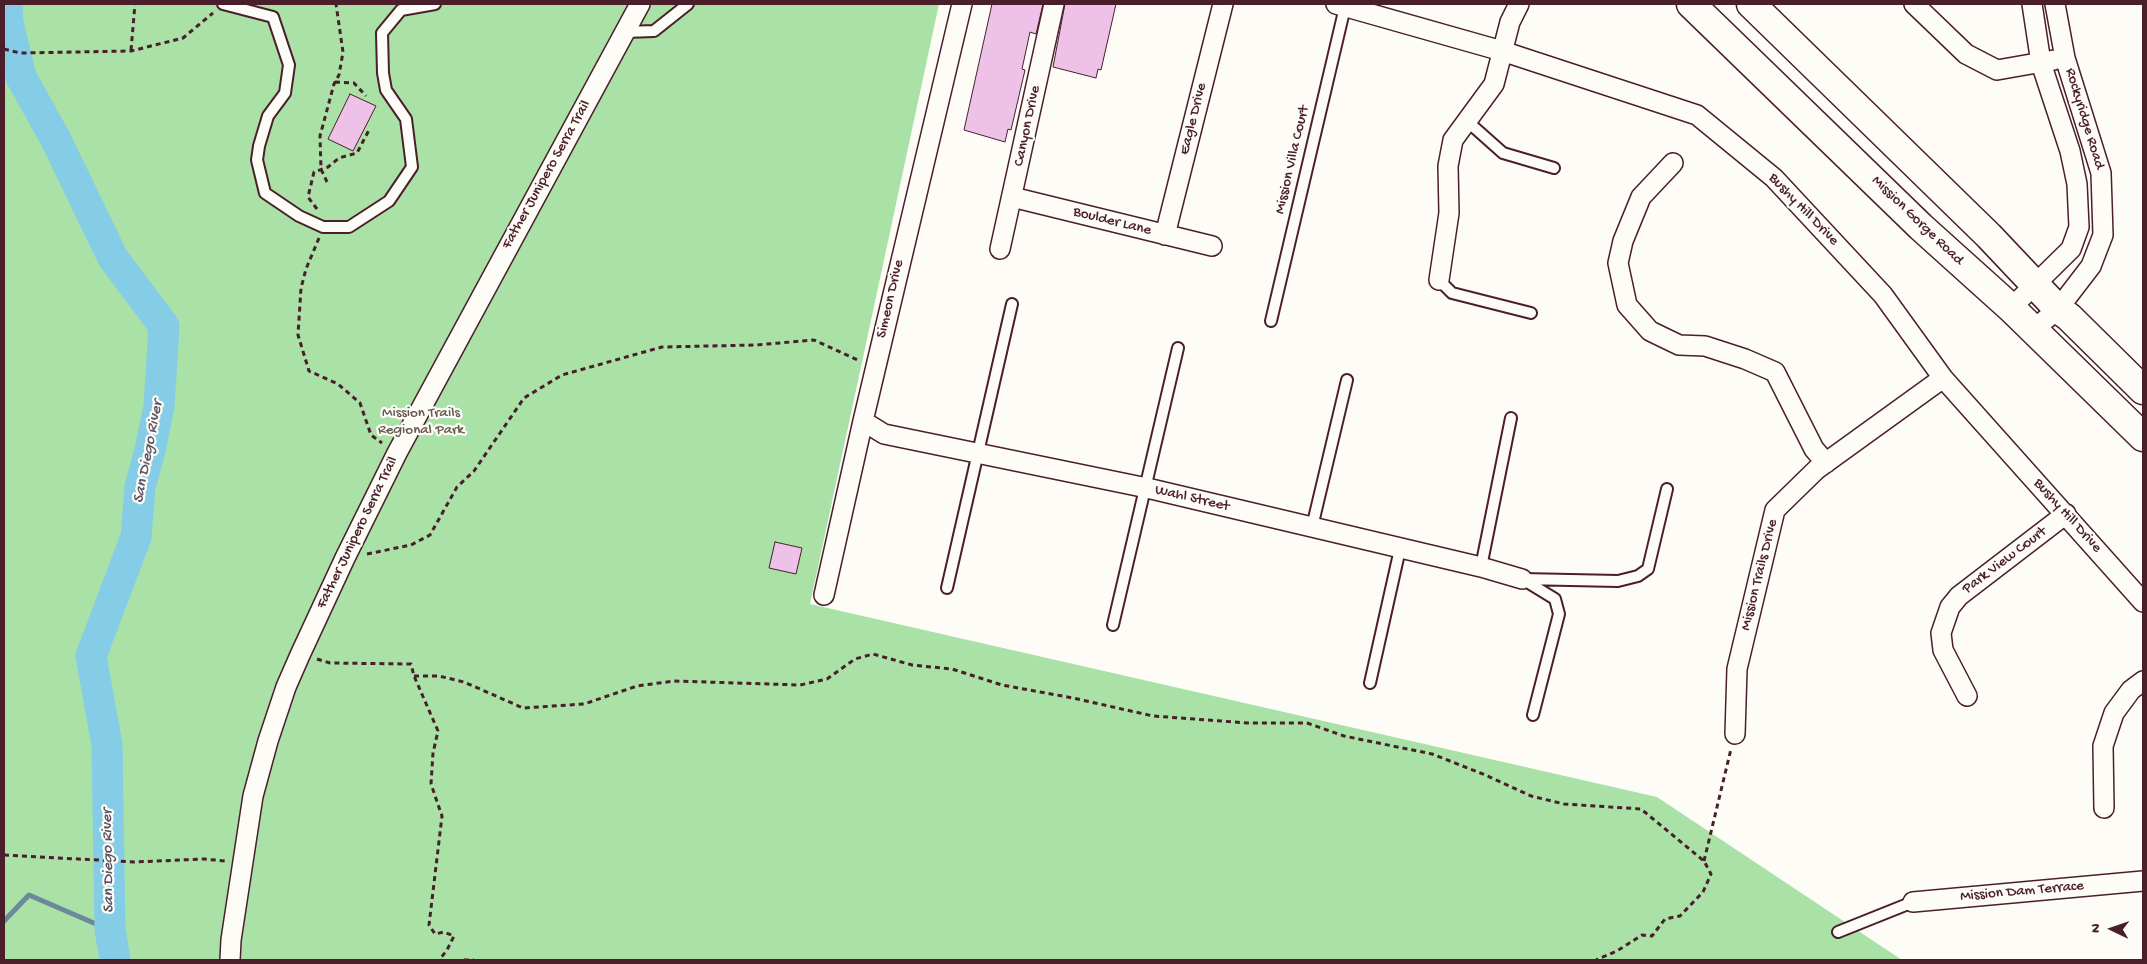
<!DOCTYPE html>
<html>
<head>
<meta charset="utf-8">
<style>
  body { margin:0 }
  #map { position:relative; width:2147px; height:964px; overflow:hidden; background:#fdfcf7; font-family:"Gochi Hand",sans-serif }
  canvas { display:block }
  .frame { position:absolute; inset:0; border:5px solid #4a1f2b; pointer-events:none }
  .north { position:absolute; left:2087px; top:904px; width:50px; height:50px; -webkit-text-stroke:4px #fdfcf7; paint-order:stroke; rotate:273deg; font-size:14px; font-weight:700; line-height:20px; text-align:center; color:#4a1f2b }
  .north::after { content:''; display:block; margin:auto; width:18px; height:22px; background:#4a1f2b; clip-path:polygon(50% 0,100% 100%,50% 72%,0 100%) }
</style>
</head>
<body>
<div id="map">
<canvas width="2147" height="964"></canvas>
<div class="frame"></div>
<div class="north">N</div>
</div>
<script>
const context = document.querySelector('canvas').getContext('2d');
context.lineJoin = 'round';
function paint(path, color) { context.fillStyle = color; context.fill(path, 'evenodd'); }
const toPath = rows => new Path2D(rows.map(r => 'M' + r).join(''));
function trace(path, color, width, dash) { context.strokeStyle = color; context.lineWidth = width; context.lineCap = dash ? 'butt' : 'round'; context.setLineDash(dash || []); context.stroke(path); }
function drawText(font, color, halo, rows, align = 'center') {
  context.font = font + ' "Gochi Hand",sans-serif'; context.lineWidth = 4.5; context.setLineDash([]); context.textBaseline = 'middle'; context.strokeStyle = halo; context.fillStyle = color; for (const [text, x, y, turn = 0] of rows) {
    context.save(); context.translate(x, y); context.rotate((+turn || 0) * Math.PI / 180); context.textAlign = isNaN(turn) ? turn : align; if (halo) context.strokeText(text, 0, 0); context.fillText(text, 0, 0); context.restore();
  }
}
const green = toPath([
  [4,4,939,4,810,604,1657,797,1902,960,4,960]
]);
const stream = toPath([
  [4,921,29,895,110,930]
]);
const river = toPath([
  [7,4,8,22,21,77,55,138,113,258,164,326,159,406,150,450,140,487,136,537,91,656,107,745,110,930,115,960]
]);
const building = toPath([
  [992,4,1043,4,1036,34,1030,32,1022,69,1025,70,1011,130,1008,129,1005,142,964,130,992,4],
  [1065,4,1116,4,1101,70,1098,69,1096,78,1053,67,1065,4],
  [350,94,376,106,353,151,328,139,350,94],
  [775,542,802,548,796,574,769,568,775,542]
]);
const path = toPath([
  [4,49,20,53,131,51,183,38,213,13],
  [131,50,135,4],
  [335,82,354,83,366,96],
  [327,182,321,169,320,136,334,84,339,75,343,52,336,4],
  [317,209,308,197,314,172,328,167,339,158,357,153,369,130],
  [319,238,306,269,301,288,298,335,309,371,338,384,360,403,371,435,382,443],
  [367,554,411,545,430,535,457,487,474,471,524,398,562,375,662,347,756,345,814,340,860,361],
  [317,659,330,663,411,664,414,676,438,731,433,753,431,784,442,816,429,925,435,934,444,932,454,936,447,950,440,959,441,960],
  [414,676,439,676,464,682,523,708,584,704,637,686,674,681,800,685,827,679,855,659,873,654,912,665,952,669,1002,685,1073,698,1153,716,1248,723,1307,723,1344,736,1432,754,1483,774,1531,796,1564,804,1641,809,1704,861,1711,874,1703,892,1680,916,1665,919,1652,936,1642,935,1617,951,1596,960],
  [4,855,134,862,204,859,225,861],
  [1704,861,1731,749],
  [464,960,474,960]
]);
const lane = toPath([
  [223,4,273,17,289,65,285,93,268,116,259,146,257,160,265,193,299,216,323,227,349,227,389,201,412,167,406,119,386,90,383,73,382,33,401,10,435,4],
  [625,32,654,31,688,4],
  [1467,121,1503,153,1554,168],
  [1439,280,1452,293,1531,313],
  [1271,321,1345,7],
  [1312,527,1347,380],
  [1481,567,1511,418],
  [1522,579,1618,581,1638,576,1648,569,1667,489],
  [1524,580,1555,599,1559,614,1533,715],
  [947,588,1012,304],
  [1113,625,1178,348],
  [1370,683,1400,549],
  [1838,932,1913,902]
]);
const street = toPath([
  [1336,4,1502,51,1697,115,1774,178,1883,295,1943,378,2143,602],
  [1914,4,1966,54,1997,70,2054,60],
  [1673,163,1641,197,1623,241,1618,263,1627,305,1650,331,1679,345,1705,346,1745,359,1775,372,1814,449,1826,463],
  [1012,197,1212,246],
  [1165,235,1223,4],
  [1000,249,1054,4],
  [1439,280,1449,213,1448,166,1453,140,1494,84,1510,22,1519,4],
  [2011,308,2071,249,2079,227,2077,184,2070,151,2041,63,2032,4],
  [2033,330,2058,309,2091,266,2103,235,2101,173,2065,58,2055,4],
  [863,421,884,434,1147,488,1481,567,1522,579],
  [824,595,863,421,962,4],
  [1967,696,1943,650,1941,633,1950,607,1959,596,2066,514],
  [1735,734,1737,669,1775,510,1817,469,1943,378],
  [2104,808,2103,746,2114,713,2131,690,2143,681],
  [1913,902,2143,881],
  [230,960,231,940,253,796,268,741,286,687,300,655,345,558,397,453,640,4]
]);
const primary = toPath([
  [1691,4,1921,227,2011,308,2143,437],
  [1751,4,1989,236,2058,309,2069,317,2143,390]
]);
const streetNames = [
  ["Eagle Drive",1194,119,-76],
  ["Rockyridge Road",2084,119,73],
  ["Canyon Drive",1028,126,-78],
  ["Mission Villa Court",1293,160,-77],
  ["Father Junipero Serra Trail",547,175,-61],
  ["Bushy Hill Drive",1803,210,46],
  ["Mission Gorge Road",1917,221,44],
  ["Boulder Lane",1112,222,14],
  ["Simeon Drive",891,299,-77],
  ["Wahl Street",1192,499,13],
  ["Bushy Hill Drive",2067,516,48],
  ["Father Junipero Serra Trail",358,533,-64],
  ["Park View Court",2005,561,-37],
  ["Mission Trails Drive",1760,575,-76],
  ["Mission Dam Terrace",2022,892,-5]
];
const parkNames = [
  ["Mission Trails",421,414],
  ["Regional Park",421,431]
];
const waterNames = [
  ["San Diego River",149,452,-79],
  ["San Diego River",109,861,-91]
];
paint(green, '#a9e1a6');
trace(stream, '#6d879b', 5);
trace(river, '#85cde6', 31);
paint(building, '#eec2e8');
trace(building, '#4a1f2b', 1);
trace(lane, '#4a1f2b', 14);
trace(street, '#4a1f2b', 22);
trace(primary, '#4a1f2b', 31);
trace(path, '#4a1f2b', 3, [5, 4]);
trace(lane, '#fdfcf7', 10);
trace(street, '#fdfcf7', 19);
trace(primary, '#fdfcf7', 28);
drawText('15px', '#4a1f2b', '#fdfcf7', streetNames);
drawText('15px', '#665950', '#fdfcf7', parkNames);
drawText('italic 16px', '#5c5363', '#fdfcf7', waterNames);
</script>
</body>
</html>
